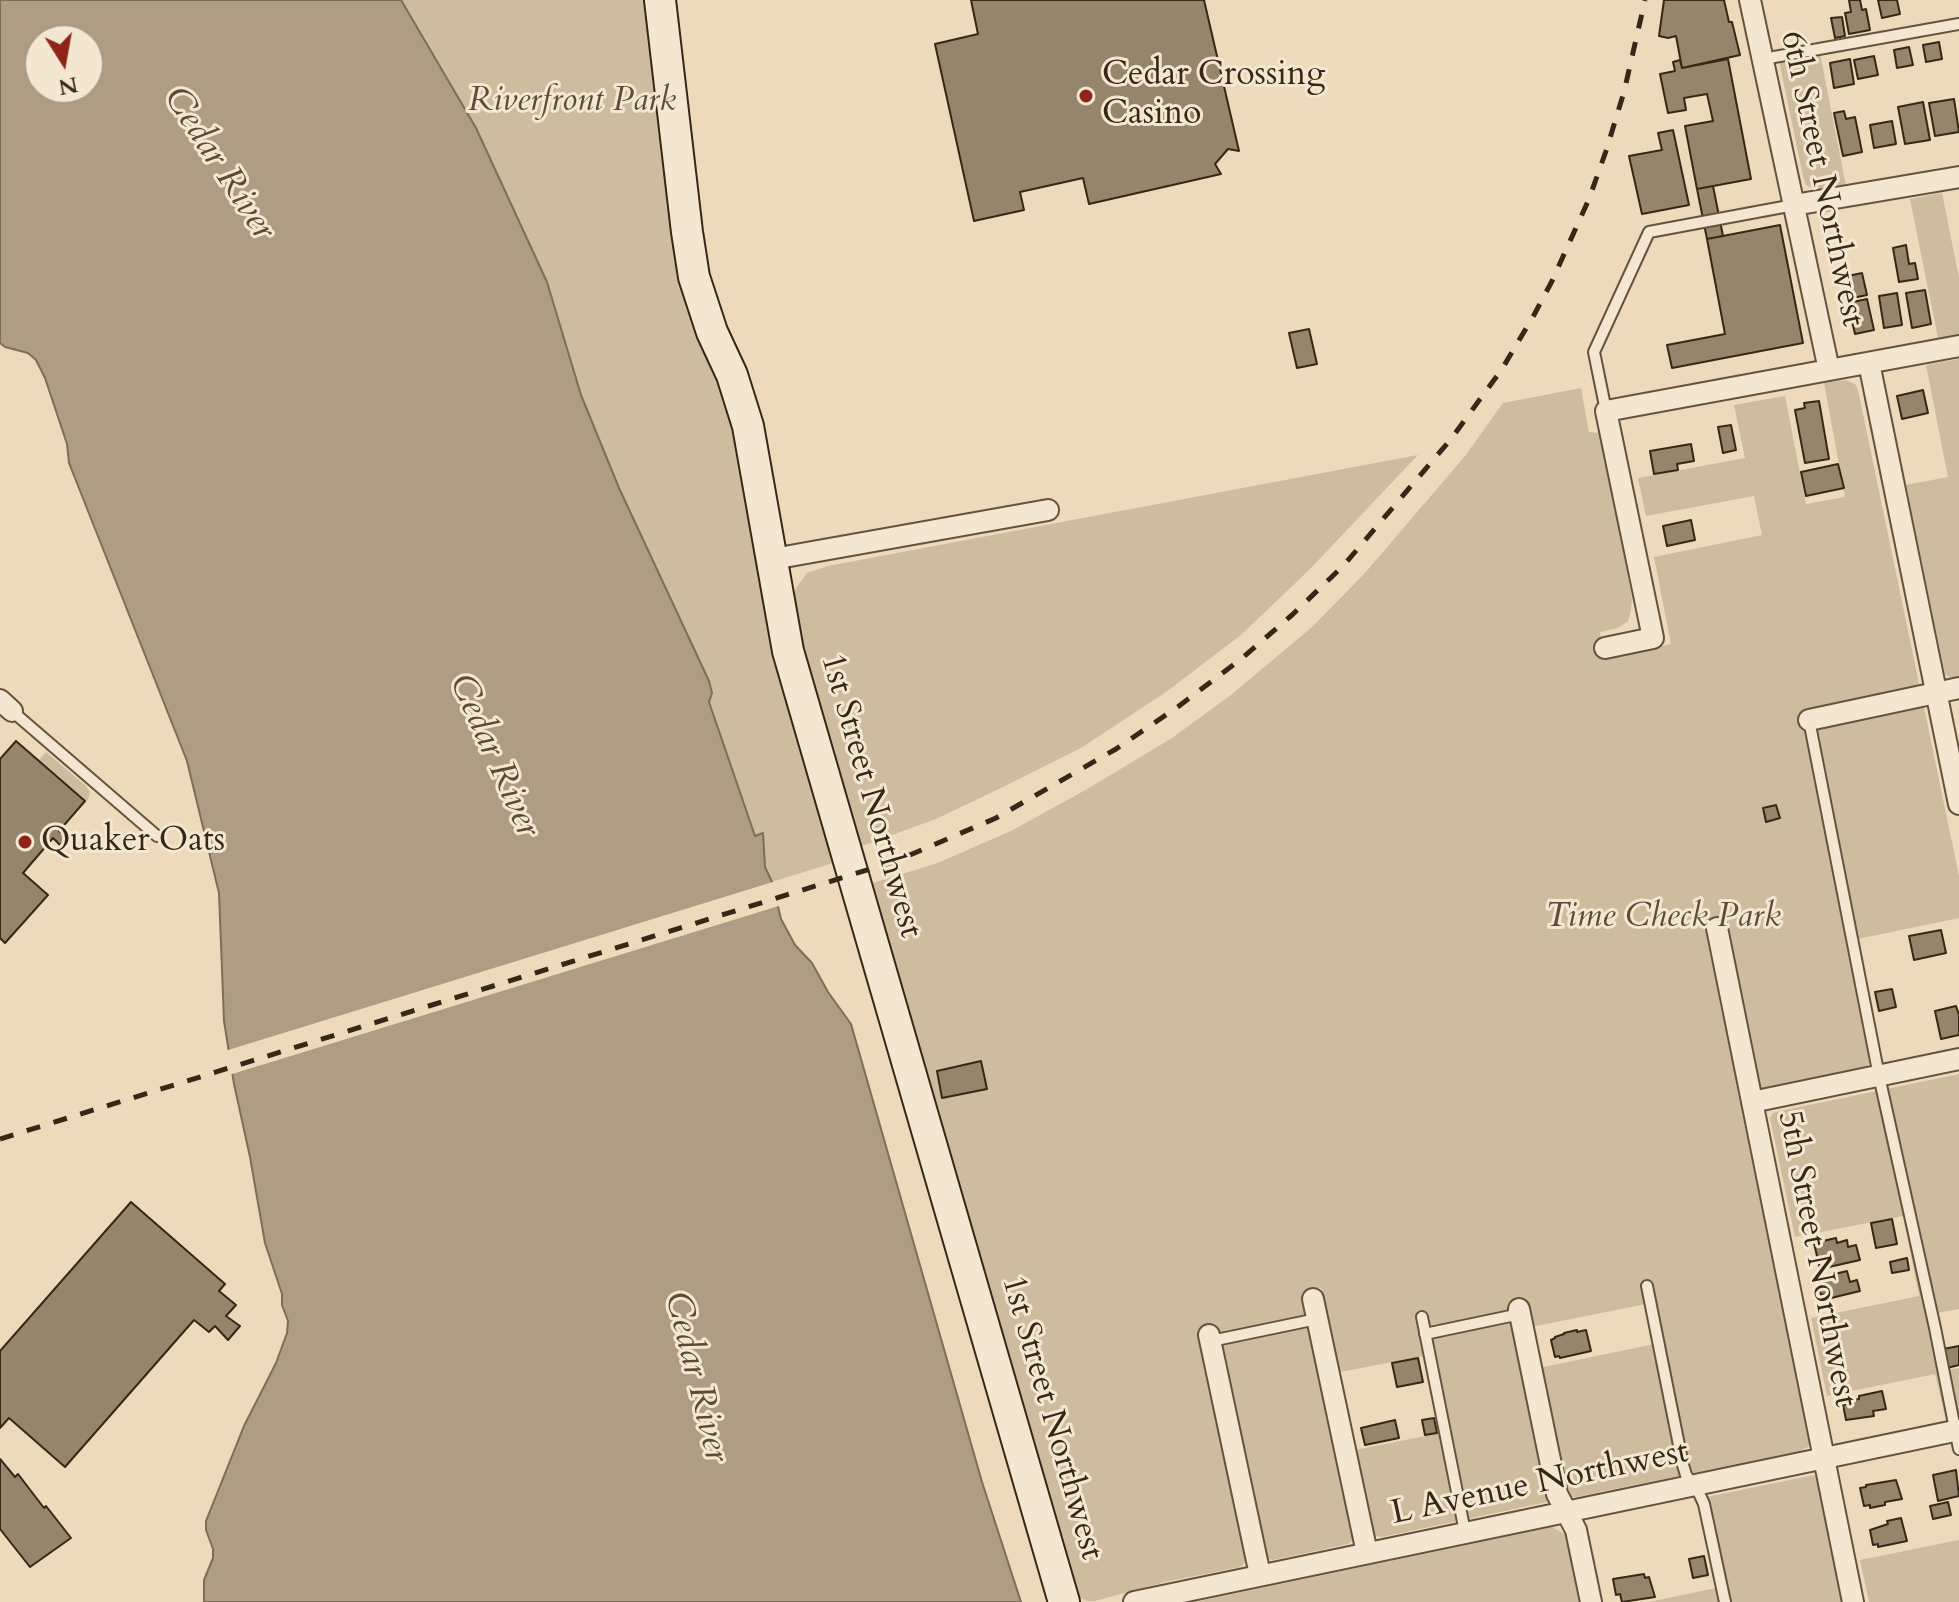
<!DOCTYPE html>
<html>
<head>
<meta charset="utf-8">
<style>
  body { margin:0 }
  #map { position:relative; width:1959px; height:1602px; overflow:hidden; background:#ecdaba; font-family:Cardo,serif }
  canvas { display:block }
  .north { position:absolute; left:24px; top:24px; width:80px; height:80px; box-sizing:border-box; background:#f3e7d2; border:2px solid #a79b87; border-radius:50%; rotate:169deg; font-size:22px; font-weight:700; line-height:32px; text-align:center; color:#362816 }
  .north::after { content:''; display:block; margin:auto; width:28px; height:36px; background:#8f2418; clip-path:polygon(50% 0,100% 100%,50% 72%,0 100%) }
</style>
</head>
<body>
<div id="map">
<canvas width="1959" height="1602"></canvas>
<div class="north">N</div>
</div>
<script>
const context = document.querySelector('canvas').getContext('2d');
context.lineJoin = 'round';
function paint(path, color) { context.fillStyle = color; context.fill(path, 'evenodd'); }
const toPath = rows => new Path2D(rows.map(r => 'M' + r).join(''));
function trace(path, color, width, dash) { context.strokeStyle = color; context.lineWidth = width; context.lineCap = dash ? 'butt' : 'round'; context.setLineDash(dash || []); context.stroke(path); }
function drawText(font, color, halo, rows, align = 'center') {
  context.font = font + ' Cardo,serif'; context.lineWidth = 6; context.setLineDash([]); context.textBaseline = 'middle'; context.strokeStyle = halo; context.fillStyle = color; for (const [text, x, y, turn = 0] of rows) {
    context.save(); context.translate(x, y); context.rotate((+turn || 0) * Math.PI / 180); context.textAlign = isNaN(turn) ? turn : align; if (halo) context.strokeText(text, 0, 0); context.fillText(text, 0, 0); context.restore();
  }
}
const green = toPath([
  [401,0,660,0,712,332,836,862,772,882,765,867,763,834,755,836,708,701,712,693,709,681,619,488,581,395,547,282,476,128],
  [1818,43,1846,186,1815,190,1806,185,1803,176,1777,51],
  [1942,193,1959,278,1959,335,1938,338,1910,199],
  [1959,359,1959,677,1952,679,1945,674,1944,670,1906,485,1948,477,1926,365],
  [1846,380,1855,384,1858,390,1959,876,1959,918,1848,941,1871,1061,1867,1066,1738,1093,1810,1442,1808,1447,1800,1451,1576,1497,1569,1497,1565,1492,1539,1368,1654,1344,1646,1304,1531,1327,1549,1499,1547,1502,1382,1537,1376,1536,1372,1532,1355,1450,1440,1433,1424,1356,1340,1372,1321,1288,1305,1291,1355,1533,1354,1539,1348,1544,1273,1560,1268,1559,1261,1550,1217,1330,1246,1555,1244,1564,1240,1567,1165,1582,1095,1601,1087,1601,1078,1597,1072,1589,866,885,935,864,1011,831,1089,788,1172,738,1231,695,1312,627,1365,573,1465,456,1503,403,1581,388,1589,432,1601,433,1625,532,1620,534,1632,599,1631,611,1628,621,1618,628,1600,632,1604,657,1671,644,1654,557,1762,535,1754,496,1646,516,1638,478,1745,458,1734,405,1785,396,1806,504,1845,497,1824,383],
  [1418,455,1310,569,1241,635,1166,692,1081,748,1003,787,936,819,856,848,814,709,792,599,796,588,807,573,828,566],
  [46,752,86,786,90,792,88,800,85,801,38,761],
  [1959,1074,1959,1309,1937,1313,1948,1370,1959,1368,1959,1419,1946,1421,1935,1374,1827,1396,1811,1318,1919,1296,1903,1216,1795,1237,1770,1118,1773,1113,1780,1111],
  [1814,1475,1817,1478,1843,1602,1649,1602,1716,1588,1697,1499],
  [1552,1527,1565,1534,1579,1602,1195,1602],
  [1959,1540,1959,1602,1869,1602,1860,1560]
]);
const water = toPath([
  [0,0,401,0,476,128,547,282,581,395,619,488,709,681,712,693,709,702,755,836,763,833,765,867,772,882,781,919,795,945,812,963,828,992,851,1024,982,1482,1021,1602,204,1602,204,1580,213,1558,213,1549,206,1530,206,1521,244,1426,276,1363,287,1333,288,1321,282,1305,282,1294,265,1243,250,1157,234,1084,224,1021,219,893,187,761,69,463,67,444,45,378,36,360,28,353,5,347,0,343,0,0],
  [40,40,88,40,88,88,40,88,40,40]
]);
const pier = toPath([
  [776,881,782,905,229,1075,225,1051]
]);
const building = toPath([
  [971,0,1204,0,1239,151,1228,149,1215,164,1221,174,1089,204,1083,178,1020,192,1024,210,974,221,935,44,978,34,971,0],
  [1664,0,1724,0,1729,22,1732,22,1740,55,1682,68,1676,36,1668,38,1659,36,1664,0],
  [1849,0,1860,0,1862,10,1866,9,1870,30,1849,34,1845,13,1851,12,1849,0],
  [1878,0,1897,0,1900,14,1882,18,1878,0],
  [1842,17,1845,36,1835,38,1831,18,1842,17],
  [1939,42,1942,59,1926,62,1923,45,1939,42],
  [1909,47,1913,65,1897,68,1894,50,1909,47],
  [1874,56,1878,75,1858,79,1854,60,1874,56],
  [1728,59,1751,179,1697,189,1685,126,1713,121,1707,94,1684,98,1686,110,1668,113,1660,74,1675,71,1673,62,1680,60,1682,68,1728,59],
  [1850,59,1854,84,1834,88,1830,63,1850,59],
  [1954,99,1959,132,1935,136,1929,103,1954,99],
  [1923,102,1930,140,1905,144,1898,107,1923,102],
  [1844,111,1846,119,1855,117,1862,152,1843,156,1834,113,1844,111],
  [1892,121,1896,144,1874,148,1870,125,1892,121],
  [1673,130,1689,205,1642,214,1629,156,1662,150,1658,133,1673,130],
  [1713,186,1723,236,1707,239,1697,189,1713,186],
  [1780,225,1803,343,1672,368,1667,345,1725,334,1707,239,1780,225],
  [1906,245,1909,264,1915,263,1918,279,1899,282,1893,248,1906,245],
  [1862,273,1867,295,1848,299,1843,277,1862,273],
  [1925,290,1931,324,1912,328,1906,293,1925,290],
  [1897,293,1902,325,1884,328,1879,296,1897,293],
  [1867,299,1874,330,1855,334,1848,303,1867,299],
  [1309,329,1317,364,1297,368,1289,333,1309,329],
  [1923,390,1928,413,1902,419,1897,396,1923,390],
  [1819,401,1829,459,1805,463,1795,410,1805,408,1804,403,1819,401],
  [1731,425,1736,450,1723,453,1718,427,1731,425],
  [1691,444,1694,461,1677,464,1678,470,1654,474,1650,451,1691,444],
  [1838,464,1844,488,1806,496,1801,472,1838,464],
  [1691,520,1695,540,1667,546,1663,526,1691,520],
  [16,741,85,801,59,831,68,838,60,845,53,838,23,873,48,895,5,943,0,938,0,759,16,741],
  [1776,805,1780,818,1766,822,1763,808,1776,805],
  [1941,930,1946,953,1914,960,1909,936,1941,930],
  [1892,989,1896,1007,1879,1011,1875,992,1892,989],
  [1956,1006,1959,1015,1959,1035,1941,1039,1935,1011,1956,1006],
  [981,1061,987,1089,942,1098,937,1071,981,1061],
  [131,1202,225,1284,219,1291,236,1305,226,1316,240,1326,228,1340,215,1326,209,1332,194,1320,65,1467,9,1418,0,1428,0,1351,131,1202],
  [1892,1219,1897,1244,1876,1248,1871,1223,1892,1219],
  [1836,1238,1837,1243,1847,1240,1848,1247,1856,1245,1860,1260,1820,1269,1814,1243,1836,1238],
  [1907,1258,1909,1270,1892,1273,1890,1262,1907,1258],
  [1847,1271,1850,1282,1857,1280,1860,1291,1827,1299,1826,1294,1821,1295,1818,1283,1836,1279,1835,1274,1847,1271],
  [1577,1330,1577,1332,1586,1330,1591,1351,1560,1358,1559,1356,1555,1357,1551,1340,1555,1338,1555,1337,1564,1334,1564,1333,1577,1330],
  [1959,1346,1959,1365,1947,1368,1943,1349,1959,1346],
  [1418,1358,1423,1382,1397,1387,1392,1363,1418,1358],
  [1882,1391,1886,1409,1873,1411,1874,1416,1846,1420,1843,1405,1849,1404,1849,1401,1859,1399,1859,1396,1882,1391],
  [1434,1418,1437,1433,1425,1435,1422,1420,1434,1418],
  [1395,1420,1399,1438,1365,1445,1361,1428,1395,1420],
  [0,1459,15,1477,18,1474,44,1508,46,1506,71,1538,30,1567,0,1529,0,1459],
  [1956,1470,1959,1496,1938,1501,1933,1475,1956,1470],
  [1896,1480,1902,1499,1885,1502,1885,1505,1870,1508,1870,1505,1864,1506,1860,1488,1866,1487,1866,1485,1896,1480],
  [1948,1502,1951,1515,1933,1519,1930,1506,1948,1502],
  [1901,1518,1907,1541,1878,1547,1878,1544,1873,1545,1870,1530,1888,1524,1887,1521,1901,1518],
  [1704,1556,1708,1575,1693,1578,1689,1559,1704,1556],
  [1644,1574,1645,1578,1649,1577,1655,1597,1622,1602,1620,1594,1616,1595,1613,1579,1644,1574]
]);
const lane = toPath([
  [1763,59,1959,24],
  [1606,411,1594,352,1649,232,1794,205],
  [12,711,157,836],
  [1809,720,1879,1076,1935,1328,1959,1449],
  [1647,1286,1683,1465,1686,1475,1699,1493,1704,1504,1725,1602],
  [1422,1317,1465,1532],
  [1425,1334,1520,1314],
  [1211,1341,1317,1319]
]);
const street = toPath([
  [1750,0,1829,370],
  [1794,205,1959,177],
  [1869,363,1959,804],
  [773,559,1048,510],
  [1605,648,1653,638,1606,411,1959,346],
  [0,700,12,711],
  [1809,720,1959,688],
  [1717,928,1853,1602],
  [1752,1102,1959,1059],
  [1313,1299,1367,1553],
  [1519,1309,1557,1494,1576,1530,1591,1602],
  [1209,1335,1260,1575],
  [1134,1602,1959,1430]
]);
const secondary = toPath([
  [660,0,687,232,694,277,712,332,732,375,748,426,788,651,1064,1602]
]);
const rail = toPath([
  [0,1139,896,861,996,818,1116,749,1179,706,1241,659,1292,615,1344,565,1451,439,1502,369,1534,315,1552,281,1589,199,1606,151,1624,92,1645,0]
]);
const markers = [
  [1086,96,8,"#8f2418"],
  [25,842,8,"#8f2418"]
];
const poiNames = [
  ["Cedar Crossing",1102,76],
  ["Casino",1102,115],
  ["Quaker Oats",41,842]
];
const parkNames = [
  ["Riverfront Park",572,102],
  ["Time Check Park",1663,918]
];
const streetNames = [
  ["6th Street Northwest",1821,179,78],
  ["1st Street Northwest",870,796,74],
  ["5th Street Northwest",1816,1259,79],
  ["1st Street Northwest",1051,1418,74],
  ["L Avenue Northwest",1540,1484,-12]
];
const waterNames = [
  ["Cedar River",218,164,57],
  ["Cedar River",493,756,66],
  ["Cedar River",695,1377,76]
];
paint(green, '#cdbc9e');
paint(water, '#ae9d82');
trace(water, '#7e6e57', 2);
paint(pier, '#ecdaba');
paint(building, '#95856b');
trace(building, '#362816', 2);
trace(lane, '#64543f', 14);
trace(street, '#64543f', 24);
trace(secondary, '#362816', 34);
trace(lane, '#f3e7d2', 10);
trace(street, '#f3e7d2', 20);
trace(secondary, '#f3e7d2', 30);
trace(rail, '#362816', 5, [14, 14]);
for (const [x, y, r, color] of markers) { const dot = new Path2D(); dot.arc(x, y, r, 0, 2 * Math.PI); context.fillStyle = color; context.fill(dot); trace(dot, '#f3e7d2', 3); }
drawText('34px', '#362816', '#f3e7d2', poiNames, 'left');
drawText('italic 34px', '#5c4d38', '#f3e7d2', parkNames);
drawText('34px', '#362816', '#f3e7d2', streetNames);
drawText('italic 36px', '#5a4b36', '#f3e7d2', waterNames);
</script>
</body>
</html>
